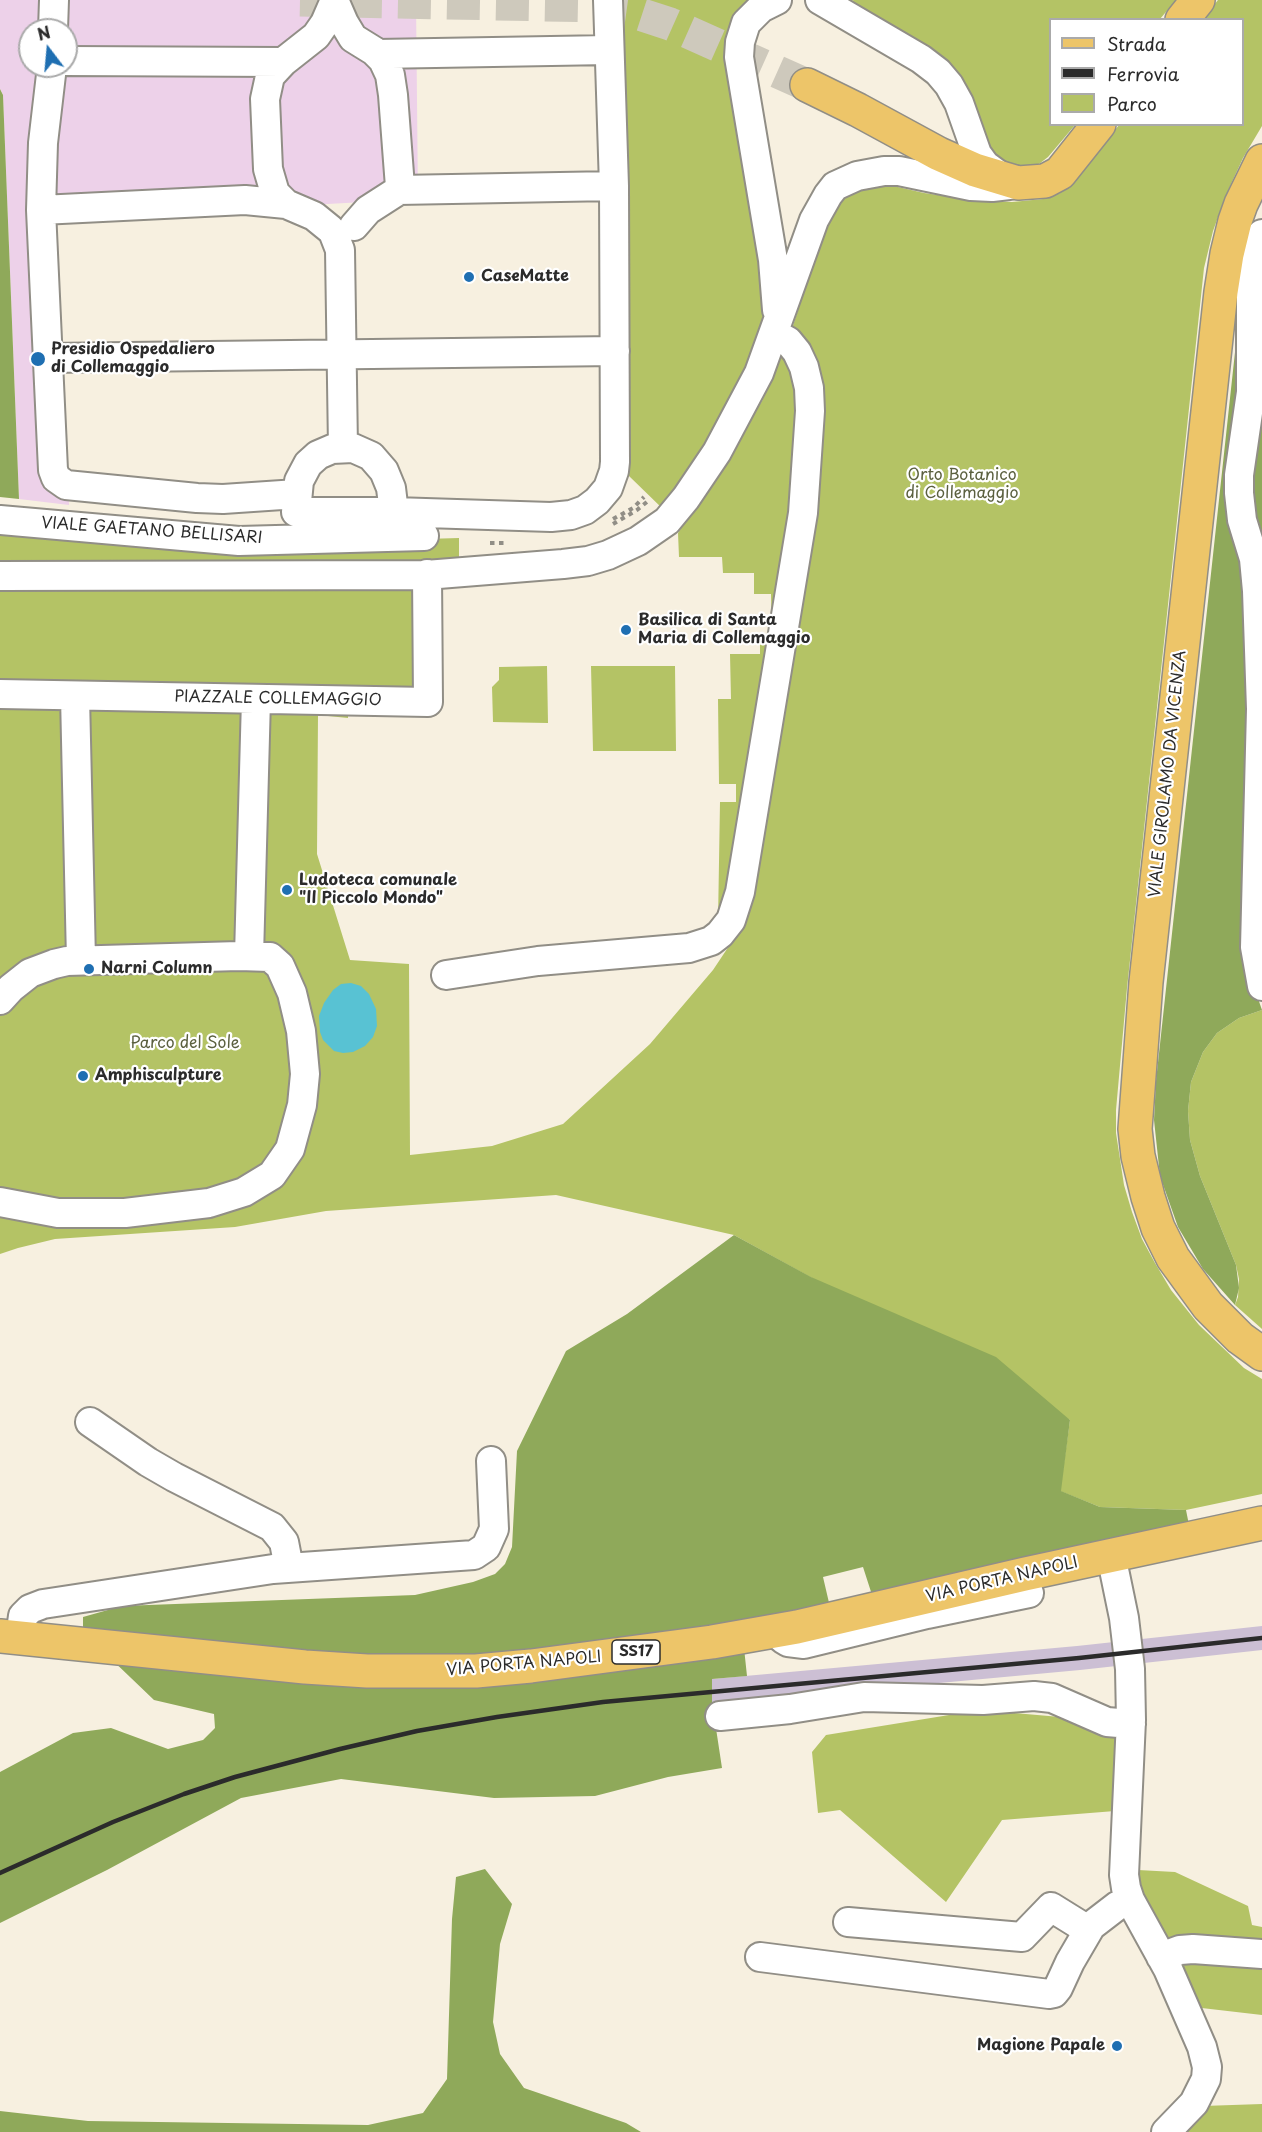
<!DOCTYPE html>
<html>
<head>
<meta charset="utf-8">
<style>
  body { margin:0 }
  #map { position:relative; width:1262px; height:2132px; overflow:hidden; background:#f7f0e0; font-family:"Playpen Sans",sans-serif }
  canvas { display:block }
  .legend { position:absolute; left:1049px; top:18px; width:195px; height:108px; box-sizing:border-box; background:#fff; border:2px solid #aaa; margin:0; padding:8px 10px; list-style:none; font-size:18px; color:#2b2b2b }
  .legend li { display:flex; align-items:center; gap:12px; height:30px }
  .legend b { width:30px; border:2px solid #aaa }
  .north { position:absolute; left:18px; top:18px; width:60px; height:60px; box-sizing:border-box; background:#fff; border:2px solid #aaa; border-radius:50%; rotate:344deg; font-size:16px; font-weight:700; line-height:24px; text-align:center; color:#2b2b2b }
  .north::after { content:''; display:block; margin:auto; width:21px; height:27px; background:#1f6fb2; clip-path:polygon(50% 0,100% 100%,50% 72%,0 100%) }
</style>
</head>
<body>
<div id="map">
<canvas width="1262" height="2132"></canvas>
<ul class="legend">
<li><b style="height:8px;background:#edc569"></b>Strada</li>
<li><b style="height:8px;background:#2b2b2b"></b>Ferrovia</li>
<li><b style="height:16px;background:#b4c365"></b>Parco</li>
</ul>
<div class="north">N</div>
</div>
<script>
const context = document.querySelector('canvas').getContext('2d');
context.lineJoin = 'round';
function paint(path, color) { context.fillStyle = color; context.fill(path, 'evenodd'); }
const toPath = rows => new Path2D(rows.map(r => 'M' + r).join(''));
function trace(path, color, width, dash) { context.strokeStyle = color; context.lineWidth = width; context.lineCap = dash ? 'butt' : 'round'; context.setLineDash(dash || []); context.stroke(path); }
function drawText(font, color, halo, rows, align = 'center') {
  context.font = font + ' "Playpen Sans",sans-serif'; context.lineWidth = 4.5; context.setLineDash([]); context.textBaseline = 'middle'; context.strokeStyle = halo; context.fillStyle = color; for (const [text, x, y, turn = 0] of rows) {
    context.save(); context.translate(x, y); context.rotate((+turn || 0) * Math.PI / 180); context.textAlign = isNaN(turn) ? turn : align; if (halo) context.strokeText(text, 0, 0); context.fillText(text, 0, 0); context.restore();
  }
}
const built = toPath([
  [0,0,416,0,418,199,57,219,69,505,19,499,3,95,0,89],
  [30,30,66,30,66,66,30,66]
]);
const industrial = toPath([
  [1262,1626,1262,1650,1080,1670,712,1704,712,1679,1077,1646]
]);
const green = toPath([
  [621,0,754,0,745,9,769,326,744,385,665,511,629,476],
  [854,0,1176,0,1160,19,1050,20,1050,124,1075,125,1048,157,1039,164,1023,167,996,162,970,109,845,2],
  [1218,0,1262,0,1262,126,1243,158,1226,195,1213,231,1204,268,1127,988,1116,1110,1116,1133,1124,1185,1132,1212,1142,1239,1155,1263,1171,1290,1199,1325,1244,1368,1262,1379,1262,1494,1186,1510,1100,1507,1060,1491,1070,1420,734,1235,556,1195,326,1211,235,1227,55,1239,18,1248,0,1254,0,698,348,704,348,718,318,715,317,854,350,960,409,964,410,1155,492,1146,563,1124,650,1044,713,970,735,937,718,922,720,802,736,802,736,784,719,784,718,699,731,699,730,654,760,654,760,639,772,639,771,594,754,594,754,573,723,573,722,557,679,557,678,533,762,401,788,341,824,229,837,202,855,188,889,185,924,193,973,200,1012,202,1043,199,1060,193,1070,185,1119,125,1242,124,1242,20,1203,19],
  [0,527,425,539,459,538,459,562,0,573],
  [424,578,424,698,0,691,0,579],
  [547,666,548,723,493,722,492,687,499,680,499,667],
  [591,666,675,666,676,751,593,751],
  [1262,1010,1262,1329,1235,1305,1238,1297,1239,1279,1236,1265,1200,1176,1190,1140,1188,1111,1191,1082,1203,1052,1217,1033,1239,1018],
  [980,1710,1083,1719,1119,1736,1115,1811,1002,1820,946,1902,840,1810,818,1813,812,1752,826,1735],
  [1138,1870,1175,1872,1248,1906,1252,1925,1262,1927,1262,2015,1193,2007,1139,1901],
  [1262,2104,1262,2132,1177,2132,1203,2106]
]);
const forest = toPath([
  [0,89,3,95,19,499,0,497],
  [1240,306,1262,391,1262,892,1255,990,1262,1010,1239,1018,1217,1033,1203,1052,1191,1082,1188,1111,1190,1140,1200,1176,1236,1265,1239,1288,1235,1305,1203,1269,1178,1227,1160,1176,1154,1120,1156,1081],
  [734,1235,811,1277,996,1357,1070,1420,1061,1491,1100,1507,1186,1510,1189,1525,873,1598,863,1567,823,1577,830,1607,744,1648,747,1676,712,1679,712,1702,722,1768,668,1777,595,1796,494,1798,341,1779,241,1798,107,1870,0,1923,0,1772,73,1733,111,1728,168,1749,203,1740,215,1728,214,1714,154,1700,83,1632,83,1617,122,1606,415,1595,473,1582,495,1574,505,1564,512,1547,517,1451,566,1351,627,1314],
  [485,1869,512,1904,500,1944,493,2022,500,2054,524,2088,626,2123,641,2132,0,2132,0,2111,88,2121,368,2125,423,2113,447,2079,452,1919,456,1877]
]);
const water = toPath([
  [351,983,361,986,369,994,376,1009,377,1026,373,1037,365,1046,353,1052,343,1053,334,1051,323,1040,320,1032,319,1016,324,1003,333,990,341,984]
]);
const majorTunnel = toPath([
  [300,0,598,6,627,10,670,24,807,85]
]);
const path = toPath([
  [613,519,633,508,644,497],
  [613,524,637,510,648,501],
  [490,543,504,543]
]);
const minor = toPath([
  [334,0,344,23,353,38,374,51,383,60,390,75,393,95,400,187,396,192,368,210,354,226],
  [820,0,921,59,938,72,949,85,959,103,977,154,985,165,1004,179],
  [53,30,54,0],
  [377,54,609,50],
  [66,61,283,62],
  [52,66,43,143,41,210,53,470,56,478,66,485,197,498,223,499,297,494],
  [398,190,614,186],
  [41,210,245,200,286,204],
  [330,229,314,216,286,204,275,193,268,169,265,99,270,76,283,62,316,36,325,23,335,0],
  [333,232,340,250,343,448],
  [1262,234,1254,259,1251,279,1251,392,1239,475,1239,493,1242,520,1254,559,1257,591,1261,709,1255,947,1262,986],
  [777,310,773,260,739,57,740,42,746,23,761,8,777,0],
  [47,358,615,351],
  [296,512,394,512,551,517,571,515,585,510,597,501,608,488,614,471,615,462,614,186,608,0],
  [296,512,299,481,308,464,318,455,332,449,353,448,371,456,384,471,391,488,396,529],
  [0,520,239,541,424,536],
  [0,576,426,575,563,564,588,561,608,555,638,541,667,521,686,498,717,452,759,373,814,220,828,195,835,186,857,176,884,171,899,171,971,186,992,187,1009,185],
  [0,694,428,702,427,574],
  [75,696,81,960],
  [249,956,256,699],
  [446,975,538,961,689,948,711,941,720,934,731,920,740,892,803,513,810,411,809,388,804,367,797,352,788,341,775,334],
  [0,1000,11,988,30,973,54,964,67,961,239,956,270,957,280,966,292,993,301,1031,305,1074,302,1105,290,1149,272,1175,244,1192,209,1203,125,1213,58,1213,0,1202],
  [90,1422,148,1462,174,1477,272,1527,284,1542,289,1568],
  [1111,1555,1124,1618,1130,1669,1131,1720,1124,1875,1126,1888,1130,1900,1168,1969,1202,2047,1207,2067,1206,2079,1194,2103,1166,2132],
  [779,1630,783,1639,788,1642,804,1644,927,1614,1029,1593],
  [20,1638,23,1616,30,1609,43,1604,273,1569,474,1555,486,1547,494,1529,491,1461],
  [720,1716,790,1709,864,1697,983,1700,1034,1696,1052,1698,1107,1722,1131,1724],
  [848,1922,1022,1937,1051,1907,1088,1930],
  [760,1957,1049,1994,1054,1993,1058,1988,1070,1962,1091,1926,1117,1906,1130,1900],
  [1161,1957,1180,1950,1193,1949,1262,1954]
]);
const major = toPath([
  [1182,20,1198,0],
  [807,85,858,110,939,154,975,170,1018,183,1045,181,1060,173,1099,124],
  [1262,161,1241,204,1235,221,1227,254,1221,292,1146,982,1135,1129,1138,1156,1148,1197,1158,1228,1173,1258,1208,1306,1240,1338,1262,1354],
  [0,1636,305,1667,367,1671,476,1671,531,1666,712,1642,797,1627,1025,1574,1262,1523]
]);
const rail = toPath([
  [0,1873,113,1822,184,1794,235,1777,340,1749,417,1731,497,1717,603,1702,1079,1658,1262,1638]
]);
const markers = [
  [469,277,6,"#1f6fb2"],
  [38,359,8,"#1f6fb2"],
  [626,630,6,"#1f6fb2"],
  [287,890,6,"#1f6fb2"],
  [89,969,6,"#1f6fb2"],
  [83,1076,6,"#1f6fb2"],
  [1117,2046,6,"#1f6fb2"]
];
const shields = [
  [636,1652,48]
];
const shieldNames = [
  ["SS17",636,1652]
];
const poiNames = [
  ["CaseMatte",481,277],
  ["Presidio Ospedaliero",51,350],
  ["di Collemaggio",51,368],
  ["Basilica di Santa",638,621],
  ["Maria di Collemaggio",638,639],
  ["Ludoteca comunale",299,881],
  ["\"Il Piccolo Mondo\"",299,899],
  ["Narni Column",101,969],
  ["Amphisculpture",95,1076],
  ["Magione Papale",1105,2046,"right"]
];
const parkNames = [
  ["Orto Botanico",962,476],
  ["di Collemaggio",962,494],
  ["Parco del Sole",185,1044]
];
const streetNames = [
  ["VIALE GAETANO BELLISARI",152,531,4],
  ["PIAZZALE COLLEMAGGIO",278,699,1],
  ["VIALE GIROLAMO DA VICENZA",1168,774,-84],
  ["VIA PORTA NAPOLI",1002,1580,-13],
  ["VIA PORTA NAPOLI",524,1664,-5]
];
paint(built, '#edd1e9');
paint(industrial, '#ccbfd4');
paint(green, '#b4c365');
paint(forest, '#8fa95a');
paint(water, '#58c2d3');
trace(majorTunnel, '#cec9bc', 33, [33, 16]);
trace(minor, '#918e86', 32);
trace(major, '#918e86', 36);
trace(path, '#918e86', 4, [4.5, 4.5]);
trace(minor, '#fff', 28);
trace(major, '#edc569', 33);
trace(rail, '#2b2b2b', 4.5);
for (const [x, y, r, color] of markers) { const dot = new Path2D(); dot.arc(x, y, r, 0, 2 * Math.PI); context.fillStyle = color; context.fill(dot); trace(dot, '#fff', 2); }
for (const [x, y, w] of shields) { const box = new Path2D(); box.roundRect(x - w / 2, y - 12, w, 24, 4.5); context.fillStyle = '#fff'; context.fill(box); trace(box, '#2b2b2b', 1.5); }
drawText('bold 15px', '#2b2b2b', null, shieldNames);
drawText('bold 16px', '#2b2b2b', '#fff', poiNames, 'left');
drawText('16px', '#5b603f', '#fff', parkNames);
drawText('16px', '#2b2b2b', '#fff', streetNames);
</script>
</body>
</html>
